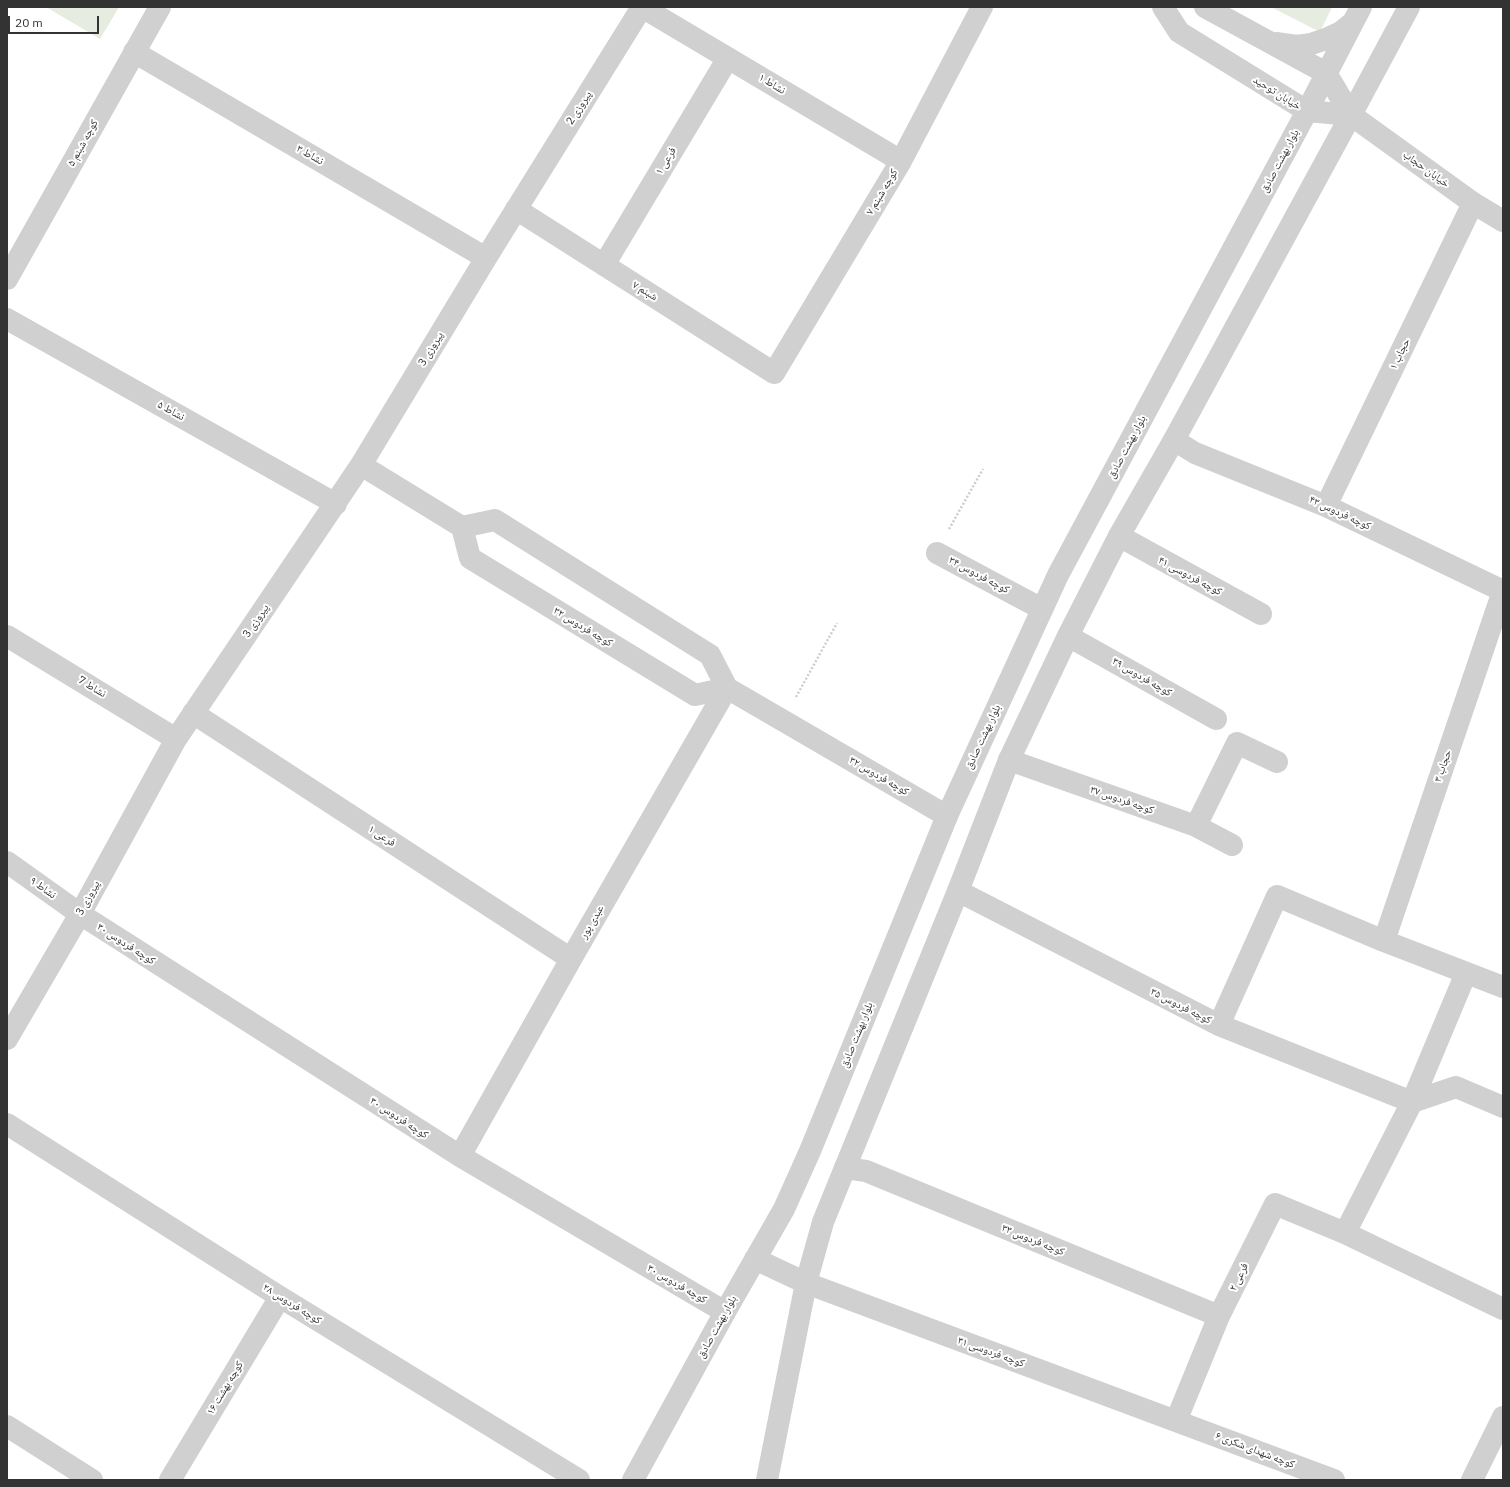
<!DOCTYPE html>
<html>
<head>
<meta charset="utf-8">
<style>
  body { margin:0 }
  #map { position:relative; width:1510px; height:1487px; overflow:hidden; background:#fff; font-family:"IBM Plex Sans",sans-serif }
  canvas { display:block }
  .frame { position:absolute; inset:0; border:8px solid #333; pointer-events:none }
  .scale { position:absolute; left:8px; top:16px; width:91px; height:18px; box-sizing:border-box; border:2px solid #333; border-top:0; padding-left:5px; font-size:12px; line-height:14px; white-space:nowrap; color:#333; -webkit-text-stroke:3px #fff; paint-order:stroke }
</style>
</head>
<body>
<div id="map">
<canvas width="1510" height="1487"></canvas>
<div class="frame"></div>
<div class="scale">20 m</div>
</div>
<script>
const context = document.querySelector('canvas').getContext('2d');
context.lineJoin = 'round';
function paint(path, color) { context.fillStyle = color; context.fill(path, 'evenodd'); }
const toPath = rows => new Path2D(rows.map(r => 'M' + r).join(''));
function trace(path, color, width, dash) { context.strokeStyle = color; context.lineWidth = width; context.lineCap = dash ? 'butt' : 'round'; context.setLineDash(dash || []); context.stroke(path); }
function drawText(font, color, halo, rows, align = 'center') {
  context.font = font + ' "IBM Plex Sans","Noto Naskh Arabic",sans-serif'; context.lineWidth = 4; context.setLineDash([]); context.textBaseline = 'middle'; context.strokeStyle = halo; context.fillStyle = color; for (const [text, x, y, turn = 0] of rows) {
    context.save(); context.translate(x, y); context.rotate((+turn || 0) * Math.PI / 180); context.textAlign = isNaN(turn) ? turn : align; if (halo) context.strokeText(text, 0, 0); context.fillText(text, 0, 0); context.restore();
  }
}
const green = toPath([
  [46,7,119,7,100,39],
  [1271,7,1332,7,1320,32]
]);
const path = toPath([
  [949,529,983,469],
  [796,697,837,623]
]);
const minor = toPath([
  [642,7,901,161],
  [134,52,486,258],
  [516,209,774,373,901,161,982,7],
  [604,265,728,58],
  [7,279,160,7],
  [7,319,336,504],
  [1174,440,1195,453,1326,506,1503,591],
  [361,465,462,527,495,520,710,655,727,688,947,816],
  [1326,506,1473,203],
  [462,527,470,558,695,695,727,688],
  [1119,536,1261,614],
  [937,553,1042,609],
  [7,636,176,739],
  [1068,636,1216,719],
  [193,713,571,959],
  [1009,760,1196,826,1232,845],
  [1196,826,1237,743,1277,762],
  [7,862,80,914,460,1156,725,1312],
  [958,891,1219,1025,1412,1102],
  [1384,941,1503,591],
  [1219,1025,1277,896,1384,941,1503,987],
  [7,1039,80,914,176,739,361,465,486,258,642,7],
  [1412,1102,1456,1087,1503,1107],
  [7,1124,280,1297,579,1480],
  [460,1156,571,959,727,688],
  [845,1168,866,1171,1219,1316],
  [1345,1233,1412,1102,1466,973],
  [806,1283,1334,1480],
  [1176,1421,1219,1316,1275,1204,1345,1233,1503,1309],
  [7,1426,92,1480],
  [170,1480,280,1297],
  [1472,1480,1503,1417]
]);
const tertiary = toPath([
  [1163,7,1179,32,1307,111,1351,115],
  [1205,7,1326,73,1351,115,1473,203,1503,221],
  [1276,43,1297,46,1311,44,1326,39,1341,32,1352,23],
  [755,1259,806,1283],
  [633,1480,725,1312,784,1209,810,1151,947,816,1058,575,1307,111,1361,7],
  [767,1480,806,1283,823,1222,958,891,1009,760,1068,636,1119,536,1174,440,1351,115,1409,7]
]);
const streetNames = [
  ["نشاط ۱",772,84,31],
  ["خیابان توحید",1277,93,32],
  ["پیروزی 2",579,108,-58],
  ["کوچه شبنم ۵",83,143,-61],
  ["نشاط ۳",310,155,30],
  ["فرعی ۱",666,161,-59],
  ["بلوار بهشت صادق",1280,161,-62],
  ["خیابان حجاب",1426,169,36],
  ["کوچه شبنم ۷",882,192,-59],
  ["شبنم ۷",645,291,32],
  ["پیروزی 3",431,349,-59],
  ["حجاب ۱",1400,354,-64],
  ["نشاط ۵",171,411,29],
  ["بلوار بهشت صادق",1127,447,-62],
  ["کوچه فردوس ۴۳",1340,513,25],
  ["کوچه فردوس ۳۴",979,575,28],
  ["کوچه فردوسی ۴۱",1190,576,28],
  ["پیروزی 3",256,621,-56],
  ["کوچه فردوس ۳۲",583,627,31],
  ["کوچه فردوس ۳۹",1142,677,30],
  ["نشاط 7",92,687,31],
  ["بلوار بهشت صادق",983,737,-65],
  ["حجاب ۳",1443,766,-71],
  ["کوچه فردوس ۳۲",879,776,30],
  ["کوچه فردوس ۳۷",1122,800,19],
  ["فرعی ۱",382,836,33],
  ["نشاط ۹",43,888,35],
  ["پیروزی 3",88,898,-61],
  ["عبدی پور",592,922,-60],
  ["کوچه فردوس ۳۰",126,944,33],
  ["کوچه فردوس ۳۵",1181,1006,27],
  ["بلوار بهشت صادق",857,1035,-68],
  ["کوچه فردوس ۳۰",399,1118,33],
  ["کوچه فردوس ۳۳",1033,1240,22],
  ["فرعی ۲",1239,1277,-64],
  ["کوچه فردوس ۳۰",677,1284,30],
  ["کوچه فردوس ۲۸",292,1304,32],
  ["بلوار بهشت صادق",717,1327,-61],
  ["کوچه فردوسی ۳۱",991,1352,20],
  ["کوچه بهشت ۱۶",225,1388,-59],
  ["کوچه شهدای شکری ۶",1255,1450,21]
];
paint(green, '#e6ecdf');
trace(path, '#cdcdcd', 2.5, [2, 2]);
trace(minor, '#d0d0d0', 22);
trace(tertiary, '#d0d0d0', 22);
drawText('11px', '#333', '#fff', streetNames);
</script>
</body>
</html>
